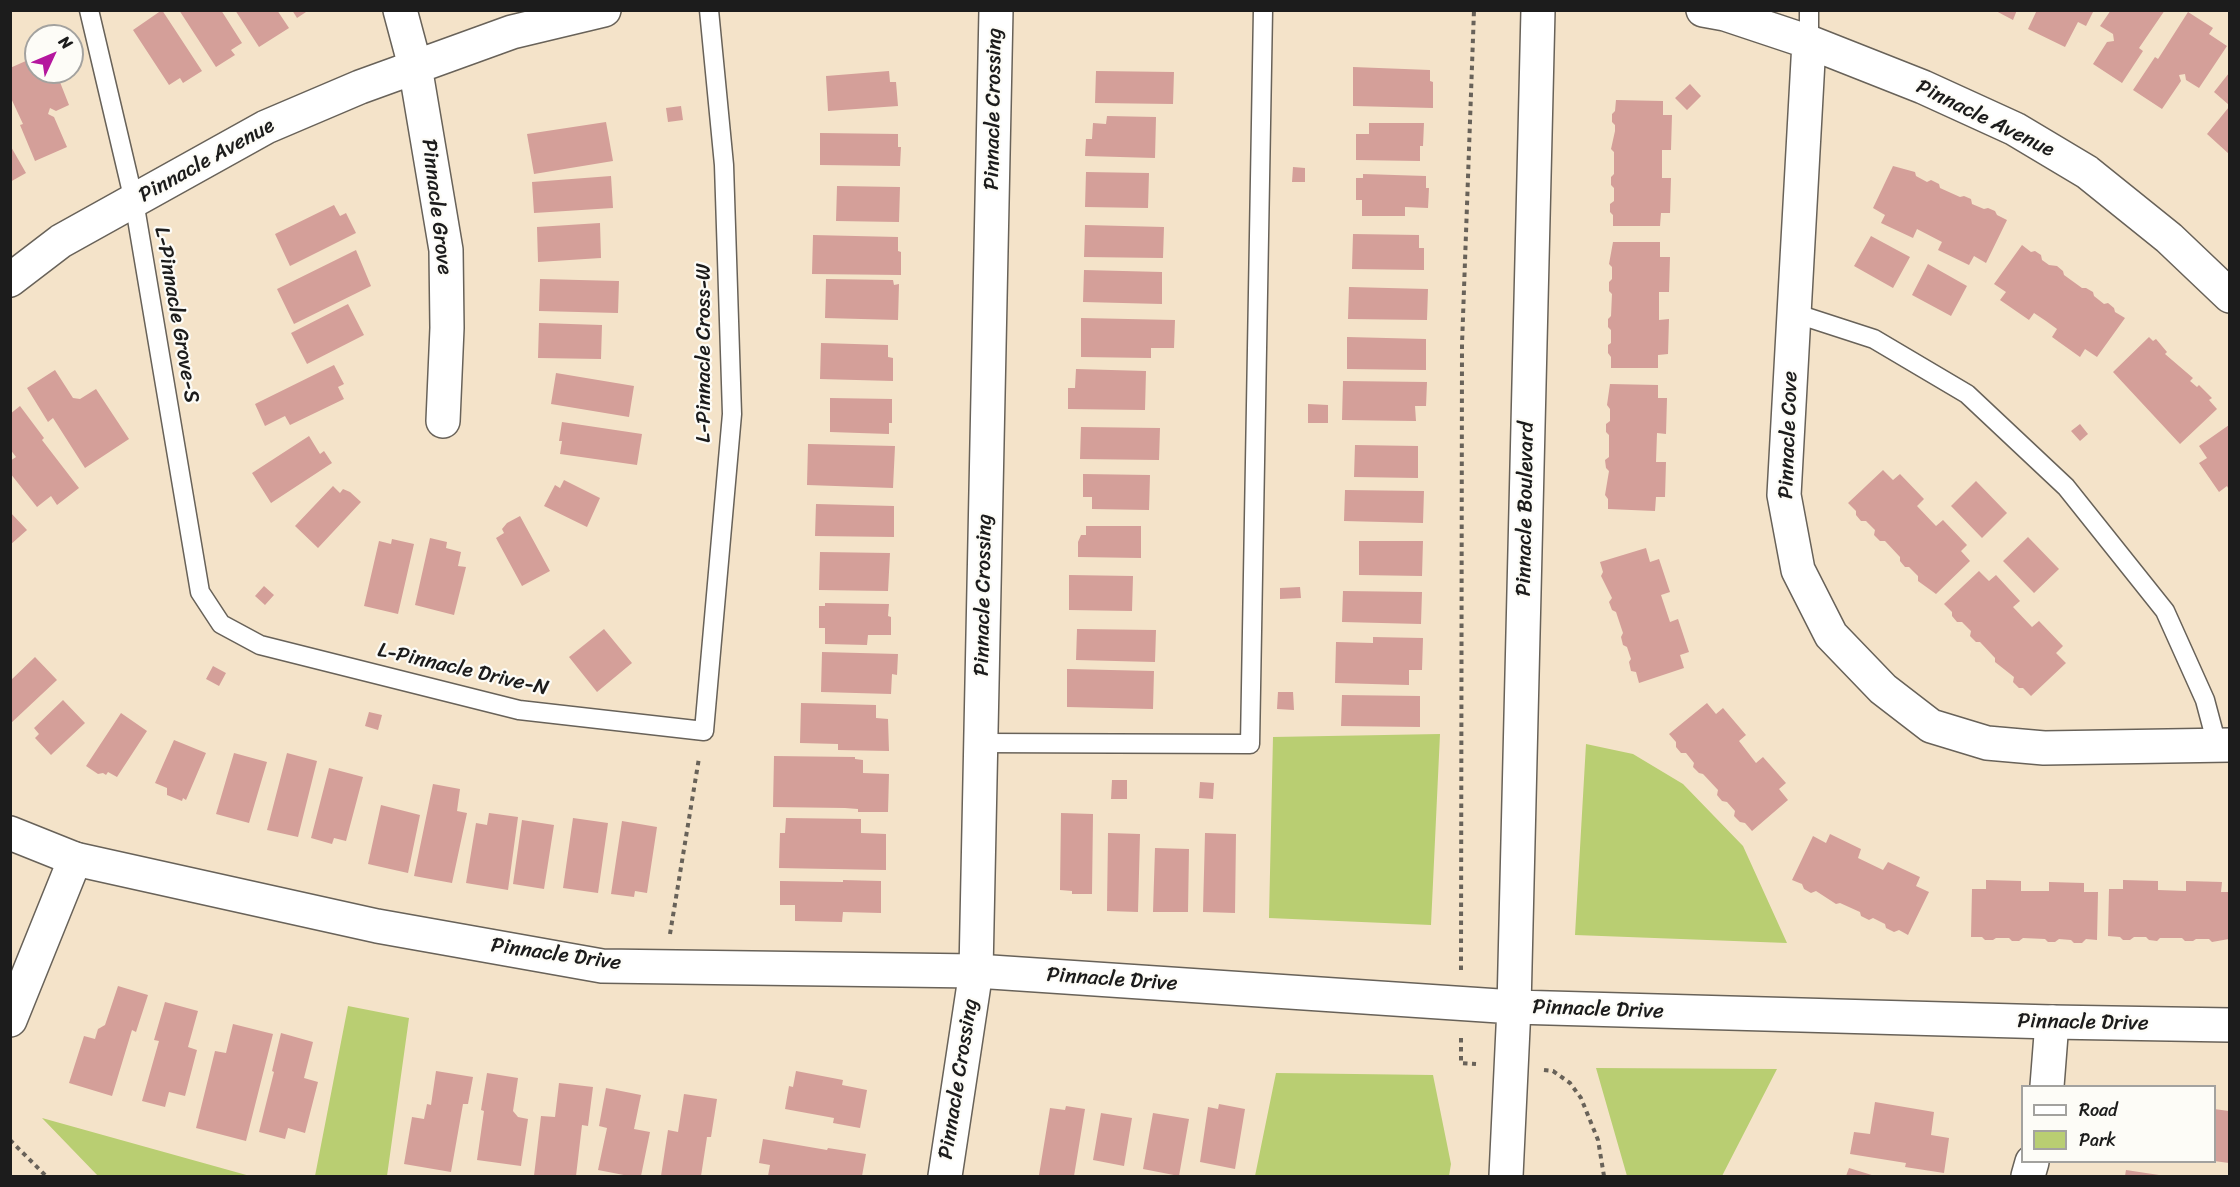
<!DOCTYPE html>
<html>
<head>
<meta charset="utf-8">
<style>
  body { margin:0 }
  #map { position:relative; width:2240px; height:1187px; overflow:hidden; background:#f4e3c9; font-family:Sriracha,sans-serif }
  canvas { display:block }
  .frame { position:absolute; inset:0; border:12px solid #1c1c1c; pointer-events:none }
  .legend { position:absolute; left:2021px; top:1085px; width:195px; height:78px; box-sizing:border-box; background:#fdfcf7; border:2px solid #a3a29f; margin:0; padding:8px 10px; list-style:none; font-size:18px; color:#1c1c1c }
  .legend li { display:flex; align-items:center; gap:12px; height:30px }
  .legend b { width:30px; border:2px solid #a3a29f }
  .north { position:absolute; left:24px; top:24px; width:60px; height:60px; box-sizing:border-box; background:#fdfcf7; border:2px solid #a3a29f; border-radius:50%; rotate:46deg; font-size:16px; font-weight:700; line-height:24px; text-align:center; color:#1c1c1c }
  .north::after { content:''; display:block; margin:auto; width:21px; height:27px; background:#b5179e; clip-path:polygon(50% 0,100% 100%,50% 72%,0 100%) }
</style>
</head>
<body>
<div id="map">
<canvas width="2240" height="1187"></canvas>
<div class="frame"></div>
<ul class="legend">
<li><b style="height:8px;background:#fff"></b>Road</li>
<li><b style="height:16px;background:#b9ce72"></b>Park</li>
</ul>
<div class="north">N</div>
</div>
<script>
const context = document.querySelector('canvas').getContext('2d');
context.lineJoin = 'round';
function paint(path, color) { context.fillStyle = color; context.fill(path, 'evenodd'); }
const toPath = rows => new Path2D(rows.map(r => 'M' + r).join(''));
function trace(path, color, width, dash) { context.strokeStyle = color; context.lineWidth = width; context.lineCap = dash ? 'butt' : 'round'; context.setLineDash(dash || []); context.stroke(path); }
function drawText(font, color, halo, rows, align = 'center') {
  context.font = font + ' Sriracha,sans-serif'; context.lineWidth = 4.5; context.setLineDash([]); context.textBaseline = 'middle'; context.strokeStyle = halo; context.fillStyle = color; for (const [text, x, y, turn = 0] of rows) {
    context.save(); context.translate(x, y); context.rotate((+turn || 0) * Math.PI / 180); context.textAlign = isNaN(turn) ? turn : align; if (halo) context.strokeText(text, 0, 0); context.fillText(text, 0, 0); context.restore();
  }
}
const green = toPath([
  [1440,734,1431,925,1269,918,1273,737],
  [1586,744,1633,754,1683,784,1743,846,1787,943,1575,935],
  [348,1006,409,1018,387,1176,315,1176],
  [1596,1068,1777,1069,1722,1176,1627,1176],
  [1276,1073,1433,1075,1451,1164,1449,1176,1255,1176],
  [42,1118,250,1176,98,1176]
]);
const building = toPath([
  [162,10,202,71,183,83,180,78,169,85,133,30],
  [179,10,221,10,242,43,231,50,235,55,216,67],
  [235,10,277,10,289,28,259,47],
  [292,10,309,10,297,18],
  [1994,10,2017,10,2013,20],
  [2037,10,2094,10,2086,26,2078,22,2065,47,2028,29],
  [2111,10,2165,10,2139,48,2143,51,2122,83,2093,64,2107,42,2114,41,2113,34,2100,26],
  [2188,12,2213,28,2209,34,2227,46,2199,88,2186,80,2185,74,2179,75,2181,81,2162,109,2133,90,2155,57,2158,59],
  [28,60,30,68,36,66,36,72,56,72,69,105,56,111,50,108,48,114,54,117,67,147,35,161,20,125,23,124,10,96,10,68],
  [1353,67,1430,70,1430,81,1433,82,1433,108,1353,106],
  [889,71,890,82,896,82,898,106,828,111,826,76],
  [1096,71,1174,72,1173,104,1095,103],
  [2229,73,2229,105,2214,92],
  [1690,84,1701,96,1687,110,1675,98],
  [1616,100,1663,101,1663,115,1672,115,1671,150,1662,150,1662,178,1671,178,1670,213,1661,213,1660,226,1613,226,1613,215,1610,212,1610,204,1614,201,1614,188,1611,185,1611,177,1614,174,1614,152,1611,149,1615,131,1615,125,1612,122,1612,114,1615,111],
  [681,106,683,120,668,122,666,108],
  [2229,107,2229,154,2207,134],
  [1107,116,1156,117,1155,158,1085,156,1086,139,1092,139,1093,123,1106,124],
  [606,122,613,161,534,174,527,134],
  [1369,123,1424,123,1423,146,1420,146,1420,161,1356,160,1356,134,1369,134],
  [820,133,898,134,898,147,901,147,900,166,820,165],
  [10,145,26,173,10,182],
  [1893,166,1915,172,1916,176,1927,182,1931,180,1939,184,1940,188,1960,197,1964,196,1971,199,1972,204,1984,209,1988,208,1995,211,1997,215,2007,220,1986,263,1974,256,1969,265,1938,250,1942,242,1917,229,1913,238,1881,223,1885,215,1873,208],
  [1293,167,1305,168,1305,182,1292,182],
  [1086,172,1149,173,1148,208,1085,207],
  [1363,174,1426,176,1426,188,1429,188,1428,208,1405,207,1405,216,1362,216,1362,200,1356,200,1356,178,1363,178],
  [611,176,613,208,534,213,532,182],
  [837,186,900,187,899,222,836,221],
  [334,205,340,216,346,213,356,233,290,266,275,234],
  [600,223,601,258,538,262,537,227],
  [1085,225,1164,227,1163,258,1084,257],
  [1353,234,1419,235,1419,248,1424,248,1424,270,1352,269],
  [813,235,898,237,898,251,901,252,901,275,812,274],
  [1871,236,1910,257,1893,288,1854,266],
  [1613,242,1660,242,1660,257,1670,257,1669,292,1659,292,1659,320,1669,319,1668,354,1658,355,1658,368,1611,368,1611,357,1608,353,1608,345,1611,343,1611,330,1608,327,1608,319,1611,316,1612,294,1609,291,1609,282,1612,279,1612,267,1609,264],
  [2022,245,2031,252,2035,251,2041,255,2042,260,2049,265,2057,266,2063,271,2064,275,2082,288,2086,288,2093,292,2094,296,2104,304,2108,303,2114,308,2115,312,2125,318,2097,357,2085,349,2080,357,2052,337,2057,329,2046,321,2034,313,2029,320,2000,300,2006,292,1994,284],
  [356,250,371,286,294,324,277,289],
  [1928,264,1967,286,1951,316,1912,295],
  [1084,270,1162,272,1162,304,1083,302],
  [540,279,619,281,618,313,539,311],
  [826,279,893,280,894,285,899,284,898,320,825,318],
  [1349,287,1428,289,1427,320,1348,319],
  [348,304,364,335,307,364,291,333],
  [1081,318,1175,320,1174,348,1151,348,1151,358,1081,357],
  [539,323,602,325,601,359,538,358],
  [1347,337,1426,339,1426,370,1347,369],
  [2149,337,2153,341,2156,339,2167,352,2165,354,2193,378,2190,381,2197,387,2199,385,2212,398,2209,400,2217,409,2180,444,2113,372],
  [821,343,888,345,888,357,893,358,893,381,820,379],
  [334,365,344,384,338,387,344,399,290,425,285,416,265,426,255,404],
  [1076,369,1146,371,1145,410,1068,409,1068,388,1075,388],
  [55,370,73,398,80,399,96,389,129,439,85,468,53,418,48,422,27,388],
  [556,373,634,386,629,417,551,404],
  [1343,381,1427,382,1426,406,1415,406,1416,421,1342,420],
  [1610,384,1658,385,1658,398,1667,398,1666,434,1657,433,1656,462,1666,462,1665,497,1656,497,1655,511,1608,509,1608,499,1605,495,1609,471,1606,468,1605,460,1609,457,1609,435,1606,432,1606,424,1610,421,1610,409,1607,405],
  [830,398,892,399,892,423,889,423,889,434,830,432],
  [1308,404,1328,405,1328,423,1308,423],
  [20,406,44,438,42,440,79,488,57,505,51,496,37,507,10,473,10,461,16,457,10,449,10,414],
  [562,422,642,434,637,465,560,454,562,441,559,441],
  [2080,424,2088,434,2080,441,2071,431],
  [2229,425,2229,490,2227,486,2219,492,2199,463,2207,458,2199,446],
  [1081,427,1160,428,1159,460,1080,459],
  [309,436,320,454,324,451,332,463,271,503,252,473],
  [808,444,895,446,893,488,807,485],
  [1355,445,1418,446,1418,478,1354,477],
  [1883,470,1893,480,1900,474,1924,499,1917,506,1936,526,1943,520,1967,545,1961,551,1970,561,1936,594,1918,581,1918,576,1909,567,1905,567,1900,561,1900,557,1885,541,1880,541,1874,535,1875,530,1866,521,1861,521,1856,515,1856,511,1848,503],
  [1083,474,1150,475,1149,510,1092,509,1092,497,1083,497],
  [564,480,600,498,587,527,544,506,555,485,560,488],
  [1976,481,2007,513,1982,538,1951,506],
  [333,486,340,493,343,489,350,492,361,502,318,548,295,526],
  [1345,490,1424,491,1423,523,1344,521],
  [816,504,894,506,894,537,815,536],
  [10,512,27,530,10,545],
  [520,516,550,571,522,586,496,538,504,533,502,529,507,523],
  [1086,526,1141,526,1141,558,1078,557,1078,542,1081,535,1086,535],
  [2028,537,2059,569,2034,593,2003,561],
  [430,538,447,542,446,548,461,552,458,566,466,567,454,615,415,605],
  [392,539,414,544,398,614,364,606,379,541,391,544],
  [1359,541,1423,541,1422,576,1359,575],
  [1646,548,1650,562,1659,559,1670,592,1661,595,1670,622,1678,619,1689,652,1680,655,1684,668,1639,683,1636,672,1631,671,1629,662,1631,659,1627,647,1623,645,1621,637,1623,633,1616,612,1612,610,1609,602,1612,598,1601,576,1603,572,1600,562],
  [820,552,890,553,888,591,819,590],
  [1979,571,1989,581,1996,575,2020,601,2013,607,2032,627,2039,621,2063,646,2056,653,2066,663,2031,696,2023,688,2019,688,2013,682,2014,677,1995,662,1995,658,1980,642,1976,642,1970,636,1971,631,1962,622,1957,622,1952,616,1952,612,1944,604],
  [1069,575,1133,576,1132,611,1069,610],
  [264,586,274,595,265,605,255,596],
  [1300,587,1301,598,1280,599,1280,588],
  [1343,591,1422,592,1421,624,1342,622],
  [825,603,889,604,888,616,891,617,891,635,868,635,867,645,825,644,825,628,819,628,819,606,825,606],
  [604,629,632,663,597,692,569,657],
  [1077,629,1156,630,1155,662,1076,660],
  [1373,637,1423,638,1422,670,1409,670,1409,685,1335,683,1336,642,1373,643],
  [822,652,898,654,897,675,892,674,891,694,821,692],
  [35,657,57,680,10,724,10,681],
  [213,666,226,673,219,686,206,679],
  [1067,669,1154,671,1153,709,1067,707],
  [1278,692,1293,692,1294,710,1277,709],
  [1342,695,1420,696,1420,727,1341,726],
  [63,700,85,723,51,755,35,738,39,734,34,728],
  [801,703,876,705,876,718,888,719,889,751,838,750,838,744,800,743],
  [1707,703,1716,714,1723,708,1746,735,1739,741,1756,763,1763,757,1786,783,1779,789,1788,800,1752,831,1745,823,1740,822,1734,816,1735,811,1727,802,1722,801,1717,795,1718,790,1703,774,1699,773,1693,767,1694,763,1686,753,1681,753,1676,747,1676,742,1669,734],
  [369,712,382,715,378,730,365,726],
  [121,713,147,731,117,777,108,772,106,775,103,773,98,774,86,766],
  [174,740,206,753,186,800,183,798,182,801,167,795,167,788,155,783],
  [234,753,267,762,249,823,216,814],
  [287,753,317,761,298,837,267,830],
  [774,756,855,757,855,759,863,760,863,773,889,774,888,812,858,812,858,809,845,808,773,807],
  [329,768,363,777,346,841,334,838,332,844,311,838],
  [1112,780,1127,780,1127,799,1111,799],
  [1200,782,1214,783,1213,799,1199,798],
  [433,784,460,789,457,811,467,813,452,883,414,876],
  [381,805,420,815,408,873,368,864],
  [489,813,518,817,508,890,466,883,476,823,487,825],
  [1061,813,1093,814,1092,894,1072,894,1072,891,1060,890],
  [573,818,608,823,598,893,563,888],
  [786,818,861,819,861,833,886,834,886,870,779,868,780,833,785,833],
  [522,820,554,825,544,889,513,884],
  [622,821,657,827,647,893,635,891,634,897,611,894],
  [1108,833,1140,834,1138,912,1107,911],
  [1205,833,1236,834,1235,913,1203,912],
  [1830,834,1861,849,1858,858,1883,870,1888,862,1920,877,1916,886,1929,892,1908,935,1899,930,1894,932,1886,928,1885,924,1873,918,1869,920,1861,916,1860,912,1840,903,1836,904,1816,891,1811,893,1804,889,1802,884,1792,880,1813,836,1826,843],
  [1155,848,1189,849,1188,912,1153,912],
  [843,880,881,881,881,913,843,912,842,922,795,921,795,905,780,905,780,881,843,882],
  [1986,880,2021,881,2021,891,2049,891,2049,882,2084,883,2084,892,2098,892,2097,940,2086,939,2082,943,2074,943,2071,940,2059,939,2055,942,2048,942,2045,939,2023,938,2019,941,2012,941,2009,938,1996,938,1993,940,1985,940,1982,937,1971,937,1972,889,1986,889],
  [2123,880,2158,881,2158,890,2186,891,2186,881,2222,882,2221,892,2229,892,2229,939,2212,942,2209,939,2196,939,2193,941,2185,941,2182,938,2160,938,2157,941,2149,940,2146,937,2134,937,2130,940,2123,940,2120,937,2108,936,2109,889,2123,889],
  [118,986,148,995,136,1032,132,1030,112,1096,69,1083,84,1036,95,1039,98,1029,105,1025],
  [165,1002,198,1011,188,1047,197,1050,185,1096,169,1092,165,1107,142,1101,159,1041,154,1040],
  [233,1024,273,1034,246,1141,196,1128,215,1051,226,1053],
  [281,1033,313,1042,304,1078,318,1082,305,1133,288,1128,285,1139,259,1132,274,1072,272,1071],
  [436,1071,473,1077,468,1104,463,1104,451,1172,404,1164,412,1117,424,1119,427,1104,431,1105],
  [796,1071,843,1080,842,1085,867,1090,860,1128,833,1123,834,1118,785,1109,789,1086,793,1087],
  [487,1073,518,1078,513,1111,518,1117,528,1119,521,1166,477,1160,484,1111,481,1110],
  [559,1083,593,1087,588,1126,582,1125,576,1176,534,1176,541,1116,555,1117],
  [606,1088,641,1095,634,1129,650,1132,641,1176,629,1176,598,1170,607,1128,599,1126],
  [684,1094,717,1099,711,1137,707,1137,701,1176,661,1176,668,1130,678,1132],
  [1875,1102,1934,1112,1931,1135,1949,1138,1944,1173,1905,1167,1906,1163,1850,1154,1854,1132,1870,1134],
  [1219,1104,1245,1109,1235,1169,1200,1162,1208,1107,1218,1109],
  [1066,1106,1085,1109,1074,1176,1039,1175,1050,1108,1065,1110],
  [2214,1109,2229,1111,2229,1163,2214,1161],
  [1101,1113,1132,1118,1124,1166,1093,1160],
  [1153,1113,1189,1119,1179,1176,1143,1169],
  [763,1139,827,1150,828,1148,866,1154,862,1176,768,1176,770,1165,759,1163],
  [1849,1168,1875,1176,1846,1176],
  [2126,1170,2159,1175,2159,1176,2125,1176]
]);
const path = toPath([
  [670,934,699,758],
  [1461,970,1462,345,1474,10],
  [1461,1038,1461,1063,1476,1064],
  [1544,1070,1553,1071,1570,1083,1581,1098,1598,1140,1604,1176],
  [10,1140,46,1176]
]);
const service = toPath([
  [89,10,134,201,200,592,221,624,260,645,519,710,704,731,732,414,724,165,709,10],
  [1809,42,1809,10],
  [1794,313,1874,339,1967,394,2066,487,2165,611,2205,700,2217,745],
  [981,743,1250,744,1263,10]
]);
const minor = toPath([
  [400,10,415,66,446,250,447,328,443,421],
  [1703,10,1725,14,1809,42,1923,87,2015,129,2087,172,2169,238,2230,296],
  [1809,42,1784,495,1798,570,1831,635,1883,689,1931,726,1987,743,2044,748,2230,745],
  [10,280,61,241,266,127,360,87,512,32,604,10],
  [10,1020,75,859],
  [2047,1086,2052,1022],
  [945,1176,976,971,996,10],
  [2028,1176,2032,1162]
]);
const tertiary = toPath([
  [10,833,75,859,377,926,602,966,976,971,1514,1007,2052,1022,2230,1025],
  [1506,1176,1514,1007,1538,10]
]);
const streetNames = [
  ["Pinnacle Crossing",994,109,-89],
  ["Pinnacle Avenue",1985,119,26],
  ["Pinnacle Avenue",207,161,-29],
  ["Pinnacle Grove",436,207,83],
  ["L-Pinnacle Grove-S",176,315,80],
  ["L-Pinnacle Cross-W",705,353,-90],
  ["Pinnacle Cove",1789,435,-88],
  ["Pinnacle Boulevard",1526,509,-89],
  ["Pinnacle Crossing",984,595,-89],
  ["L-Pinnacle Drive-N",463,670,13],
  ["Pinnacle Drive",556,955,8],
  ["Pinnacle Drive",1112,980,4],
  ["Pinnacle Drive",1598,1010,2],
  ["Pinnacle Drive",2083,1023,1],
  ["Pinnacle Crossing",959,1079,-81]
];
paint(green, '#b9ce72');
paint(building, '#d49f99');
trace(service, '#686259', 21);
trace(minor, '#686259', 36);
trace(tertiary, '#686259', 36);
trace(path, '#686259', 4, [4.5, 4.5]);
trace(service, '#fff', 18);
trace(minor, '#fff', 33);
trace(tertiary, '#fff', 33);
drawText('21px', '#1c1c1c', '#fdfcf7', streetNames);
</script>
</body>
</html>
